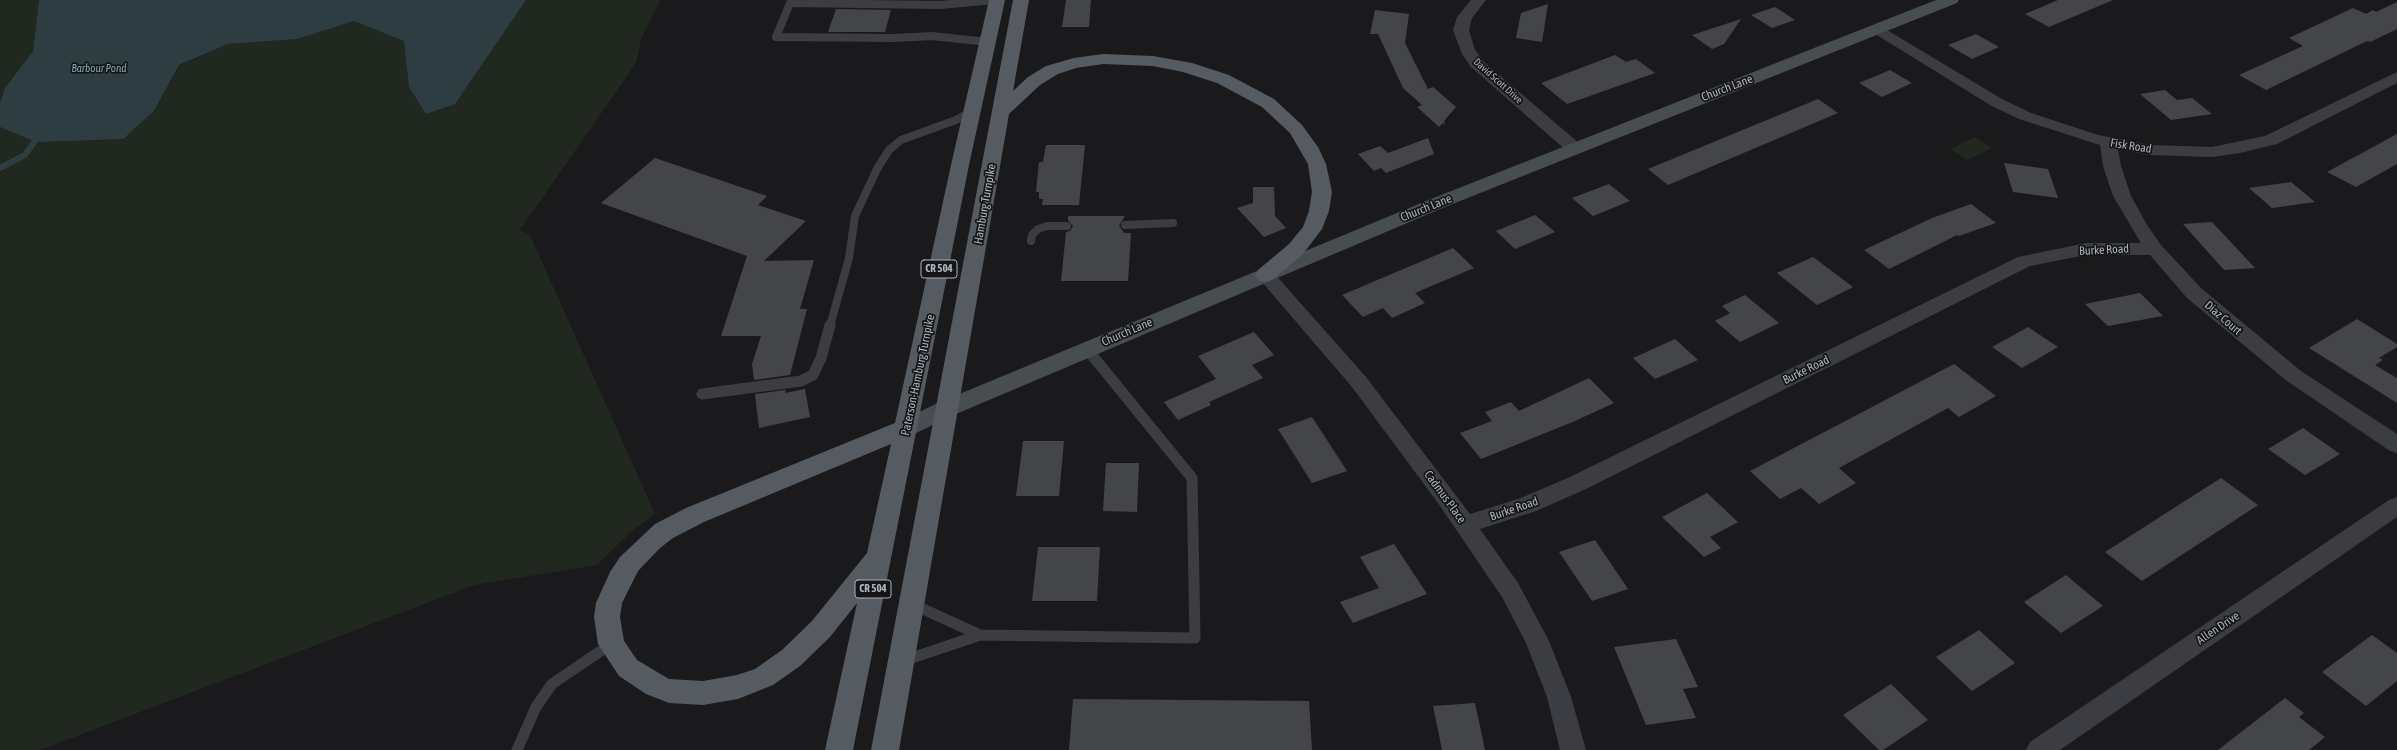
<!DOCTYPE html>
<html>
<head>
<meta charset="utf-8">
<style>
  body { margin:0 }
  canvas { display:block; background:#1a1a1c }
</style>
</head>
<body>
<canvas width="2397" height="750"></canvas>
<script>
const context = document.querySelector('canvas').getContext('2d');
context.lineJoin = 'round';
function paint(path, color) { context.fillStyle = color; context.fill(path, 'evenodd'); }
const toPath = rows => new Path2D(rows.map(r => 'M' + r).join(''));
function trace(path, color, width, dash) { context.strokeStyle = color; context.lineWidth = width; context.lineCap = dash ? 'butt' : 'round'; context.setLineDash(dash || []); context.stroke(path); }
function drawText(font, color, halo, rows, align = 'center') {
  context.font = font + ' "Asap Condensed",sans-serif'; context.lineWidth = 3.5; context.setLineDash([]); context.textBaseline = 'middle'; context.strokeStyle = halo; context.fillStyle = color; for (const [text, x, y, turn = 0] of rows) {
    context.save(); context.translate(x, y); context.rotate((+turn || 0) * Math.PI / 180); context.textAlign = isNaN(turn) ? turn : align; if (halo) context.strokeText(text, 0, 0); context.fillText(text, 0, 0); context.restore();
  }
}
const green = toPath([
  [0,0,39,0,33,51,5,88,0,103],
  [526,0,660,0,641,39,636,63,520,230,530,235,655,514,634,529,597,565,474,585,40,750,0,750,0,127,36,142,154,111,179,66,228,44,297,39,354,21,405,41,409,87,426,114,455,104],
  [1975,137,1992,148,1967,160,1950,149]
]);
const water = toPath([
  [39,0,526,0,455,104,426,114,409,87,404,41,354,21,297,39,228,44,179,65,154,111,123,139,36,142,0,127,0,103,5,88,33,51]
]);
const stream = toPath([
  [0,168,25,155,40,134]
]);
const building = toPath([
  [1066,0,1091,0,1089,27,1062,27],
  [2058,0,2113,0,2049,27,2025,14],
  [2397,2,2397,29,2370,42,2367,41,2266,90,2239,75,2303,46,2289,38,2353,8,2366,14,2373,10,2376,12],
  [1548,4,1542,42,1516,38,1521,13],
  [1775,7,1795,20,1772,28,1751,15],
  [836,9,891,10,885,32,828,32],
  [1375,10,1409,14,1405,43,1428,89,1433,87,1456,107,1444,121,1445,125,1443,123,1439,127,1417,107,1422,105,1403,88,1378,34,1370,34],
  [1741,19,1724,44,1712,49,1692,35],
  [1976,34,1999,47,1972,59,1948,45],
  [1615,55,1626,62,1636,59,1655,73,1567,104,1541,83],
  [1890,70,1912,83,1882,97,1859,83],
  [2165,90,2177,100,2192,98,2212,114,2171,120,2140,94],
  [1818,99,1838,113,1668,185,1648,169],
  [2397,134,2397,164,2356,187,2327,172],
  [1428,138,1434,154,1386,173,1381,168,1374,171,1358,154,1380,146,1388,153],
  [1046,145,1085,145,1079,205,1042,205,1043,199,1039,199,1039,192,1036,192,1039,162,1043,162],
  [655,158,767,196,758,205,806,221,764,261,814,260,800,309,807,309,790,375,754,380,752,364,761,336,721,336,747,256,601,203],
  [2004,163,2048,169,2058,198,2013,192],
  [2291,182,2315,202,2272,208,2249,188],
  [1609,184,1630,201,1593,216,1572,198],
  [1253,187,1274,187,1275,216,1286,228,1264,237,1237,208,1253,203],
  [1971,204,1996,223,1959,236,1957,235,1889,269,1864,250,1932,218],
  [1535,215,1555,232,1515,249,1496,231],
  [1068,216,1125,216,1119,226,1124,233,1131,233,1128,281,1061,281,1066,232,1070,231,1073,226,1068,220],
  [2212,222,2255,268,2224,270,2183,224],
  [1453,248,1474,268,1415,293,1425,303,1392,318,1383,308,1363,317,1342,295],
  [1813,257,1853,287,1817,305,1777,273],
  [2140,293,2163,316,2108,326,2085,304],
  [1745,295,1779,323,1740,342,1715,321,1730,313,1722,306],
  [2357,319,2397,344,2397,347,2379,358,2383,360,2375,365,2397,378,2397,403,2309,348],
  [2028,327,2058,347,2022,368,1992,347],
  [1254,332,1274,355,1252,365,1263,378,1209,402,1211,405,1178,420,1164,402,1216,379,1198,356],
  [1675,339,1698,360,1655,379,1633,358],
  [1954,364,1996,396,1959,417,1948,408,1839,468,1856,483,1819,504,1801,488,1780,499,1750,471],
  [1589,378,1614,403,1575,421,1481,459,1460,433,1492,421,1485,412,1511,402,1519,411],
  [805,389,810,417,759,428,755,394,786,390,785,393],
  [1312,417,1347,471,1312,483,1278,429],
  [2303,428,2340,454,2305,475,2268,449],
  [1023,441,1064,441,1059,496,1016,496],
  [1106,463,1139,463,1137,512,1103,511],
  [2221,478,2258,505,2142,581,2105,552],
  [1707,493,1738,522,1710,537,1721,548,1704,557,1662,517],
  [1595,540,1628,589,1592,601,1559,552],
  [1394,544,1427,594,1353,623,1340,602,1379,588,1360,557],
  [1038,547,1100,547,1097,601,1032,601],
  [2066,575,2103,606,2061,633,2024,602],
  [1979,630,2015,663,1972,691,1936,657],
  [2372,635,2397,653,2397,681,2366,706,2322,672],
  [1676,639,1698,687,1683,689,1696,718,1646,725,1614,647],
  [1891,684,1928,720,1883,750,1879,750,1843,715],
  [2285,698,2304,713,2299,717,2325,737,2309,750,2218,750],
  [1073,699,1309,701,1312,750,1069,750],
  [1475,703,1485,750,1442,750,1433,706]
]);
const laneFar1 = toPath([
  [988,42,932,36,894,38,776,37,790,3,940,5,996,0],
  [1125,225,1173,223],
  [1031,241,1032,235,1038,229,1047,226,1067,226],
  [830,326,849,258,855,216,877,169,889,150,901,140,956,120,972,111]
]);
const lane = toPath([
  [702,394,801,381,813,375,821,358,830,325],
  [980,635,1195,638,1192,478,1087,349],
  [903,661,980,635,912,604],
  [517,750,536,707,552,684,611,644]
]);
const street = toPath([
  [1471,0,1486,0,1472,18,1469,30,1475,50,1483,61,1580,144,1582,148,1580,152,1568,152,1471,67,1462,54,1453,30,1457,17,1471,0],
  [1877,24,2002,99,2031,113,2098,135,2150,145,2212,147,2265,136,2397,72,2397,83,2277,144,2240,153,2212,157,2150,155,2118,149,2121,166,2131,196,2147,225,2161,245,2201,288,2301,371,2397,434,2397,453,2390,451,2287,381,2187,298,2150,255,2086,255,2030,266,1586,489,1536,511,1480,529,1518,583,1549,641,1571,697,1586,750,1560,750,1547,697,1526,643,1502,597,1438,503,1352,387,1256,275,1258,271,1265,269,1272,271,1366,377,1470,514,1521,498,1570,477,2018,257,2086,243,2141,243,2113,196,2103,166,2100,145,2019,119,1990,105,1872,32,1869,29,1872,26,1877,24],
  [2397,497,2397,517,2060,750,2026,750,2030,742,2389,500,2397,497]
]);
const secondary = toPath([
  [1936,0,1959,0,1957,3,1445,207,956,414,914,434,906,437,898,434,895,428,898,422,940,402,1431,199,1936,0]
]);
const primary = toPath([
  [989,0,1005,0,969,165,853,750,825,750,857,603,830,637,800,666,773,685,738,699,703,705,669,703,646,694,619,676,598,644,594,617,596,603,610,572,620,557,655,524,686,508,895,423,951,165,989,0],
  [891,444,867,553,812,621,782,650,755,669,737,675,703,681,669,679,637,660,624,641,620,617,622,603,638,571,660,548,673,538,704,522,891,444],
  [1013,0,1029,0,1013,91,1028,77,1046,66,1074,58,1103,54,1153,56,1192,63,1229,75,1274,99,1302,125,1318,147,1326,164,1332,192,1329,211,1322,229,1303,254,1272,280,1265,282,1258,280,1255,275,1258,270,1289,244,1303,227,1309,211,1312,192,1308,164,1290,133,1262,107,1217,83,1183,72,1153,66,1103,64,1076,68,1058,74,1040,85,1009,114,899,750,871,750,1013,0]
]);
const farStreetnames = [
  ["David Scott Drive",1498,81,42]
];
const farWaternames = [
  ["Barbour Pond",99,69]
];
const shields = [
  [939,269,36],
  [873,589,36]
];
const shieldNames = [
  ["CR 504",939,269],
  ["CR 504",873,589]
];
const streetNames = [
  ["Church Lane",1727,88,-21],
  ["Fisk Road",2131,146,9],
  ["Hamburg Turnpike",985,204,-80],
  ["Church Lane",1426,208,-22],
  ["Burke Road",2104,250,-3],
  ["Diaz Court",2223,318,41],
  ["Church Lane",1127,332,-23],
  ["Burke Road",1806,370,-26],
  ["Paterson-Hamburg Turnpike",918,375,-78],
  ["Cadmus Place",1445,497,54],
  ["Burke Road",1514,509,-19],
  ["Allen Drive",2218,628,-34]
];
paint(green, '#20281f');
paint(water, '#2e3d42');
trace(stream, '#2e3d42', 6);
paint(building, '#444549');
trace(laneFar1, '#3b3d42', 8);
trace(lane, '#3b3d42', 11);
paint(street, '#3b3d42');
paint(secondary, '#484d52');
paint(primary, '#565b61');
drawText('10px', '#acb4bd', '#151517', farStreetnames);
drawText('italic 11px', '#81aab9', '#151517', farWaternames);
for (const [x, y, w] of shields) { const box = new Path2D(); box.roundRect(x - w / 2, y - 9, w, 18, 3); context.fillStyle = '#151517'; context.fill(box); trace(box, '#acb4bd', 1); }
drawText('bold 11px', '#acb4bd', null, shieldNames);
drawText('12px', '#acb4bd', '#151517', streetNames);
</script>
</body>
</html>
